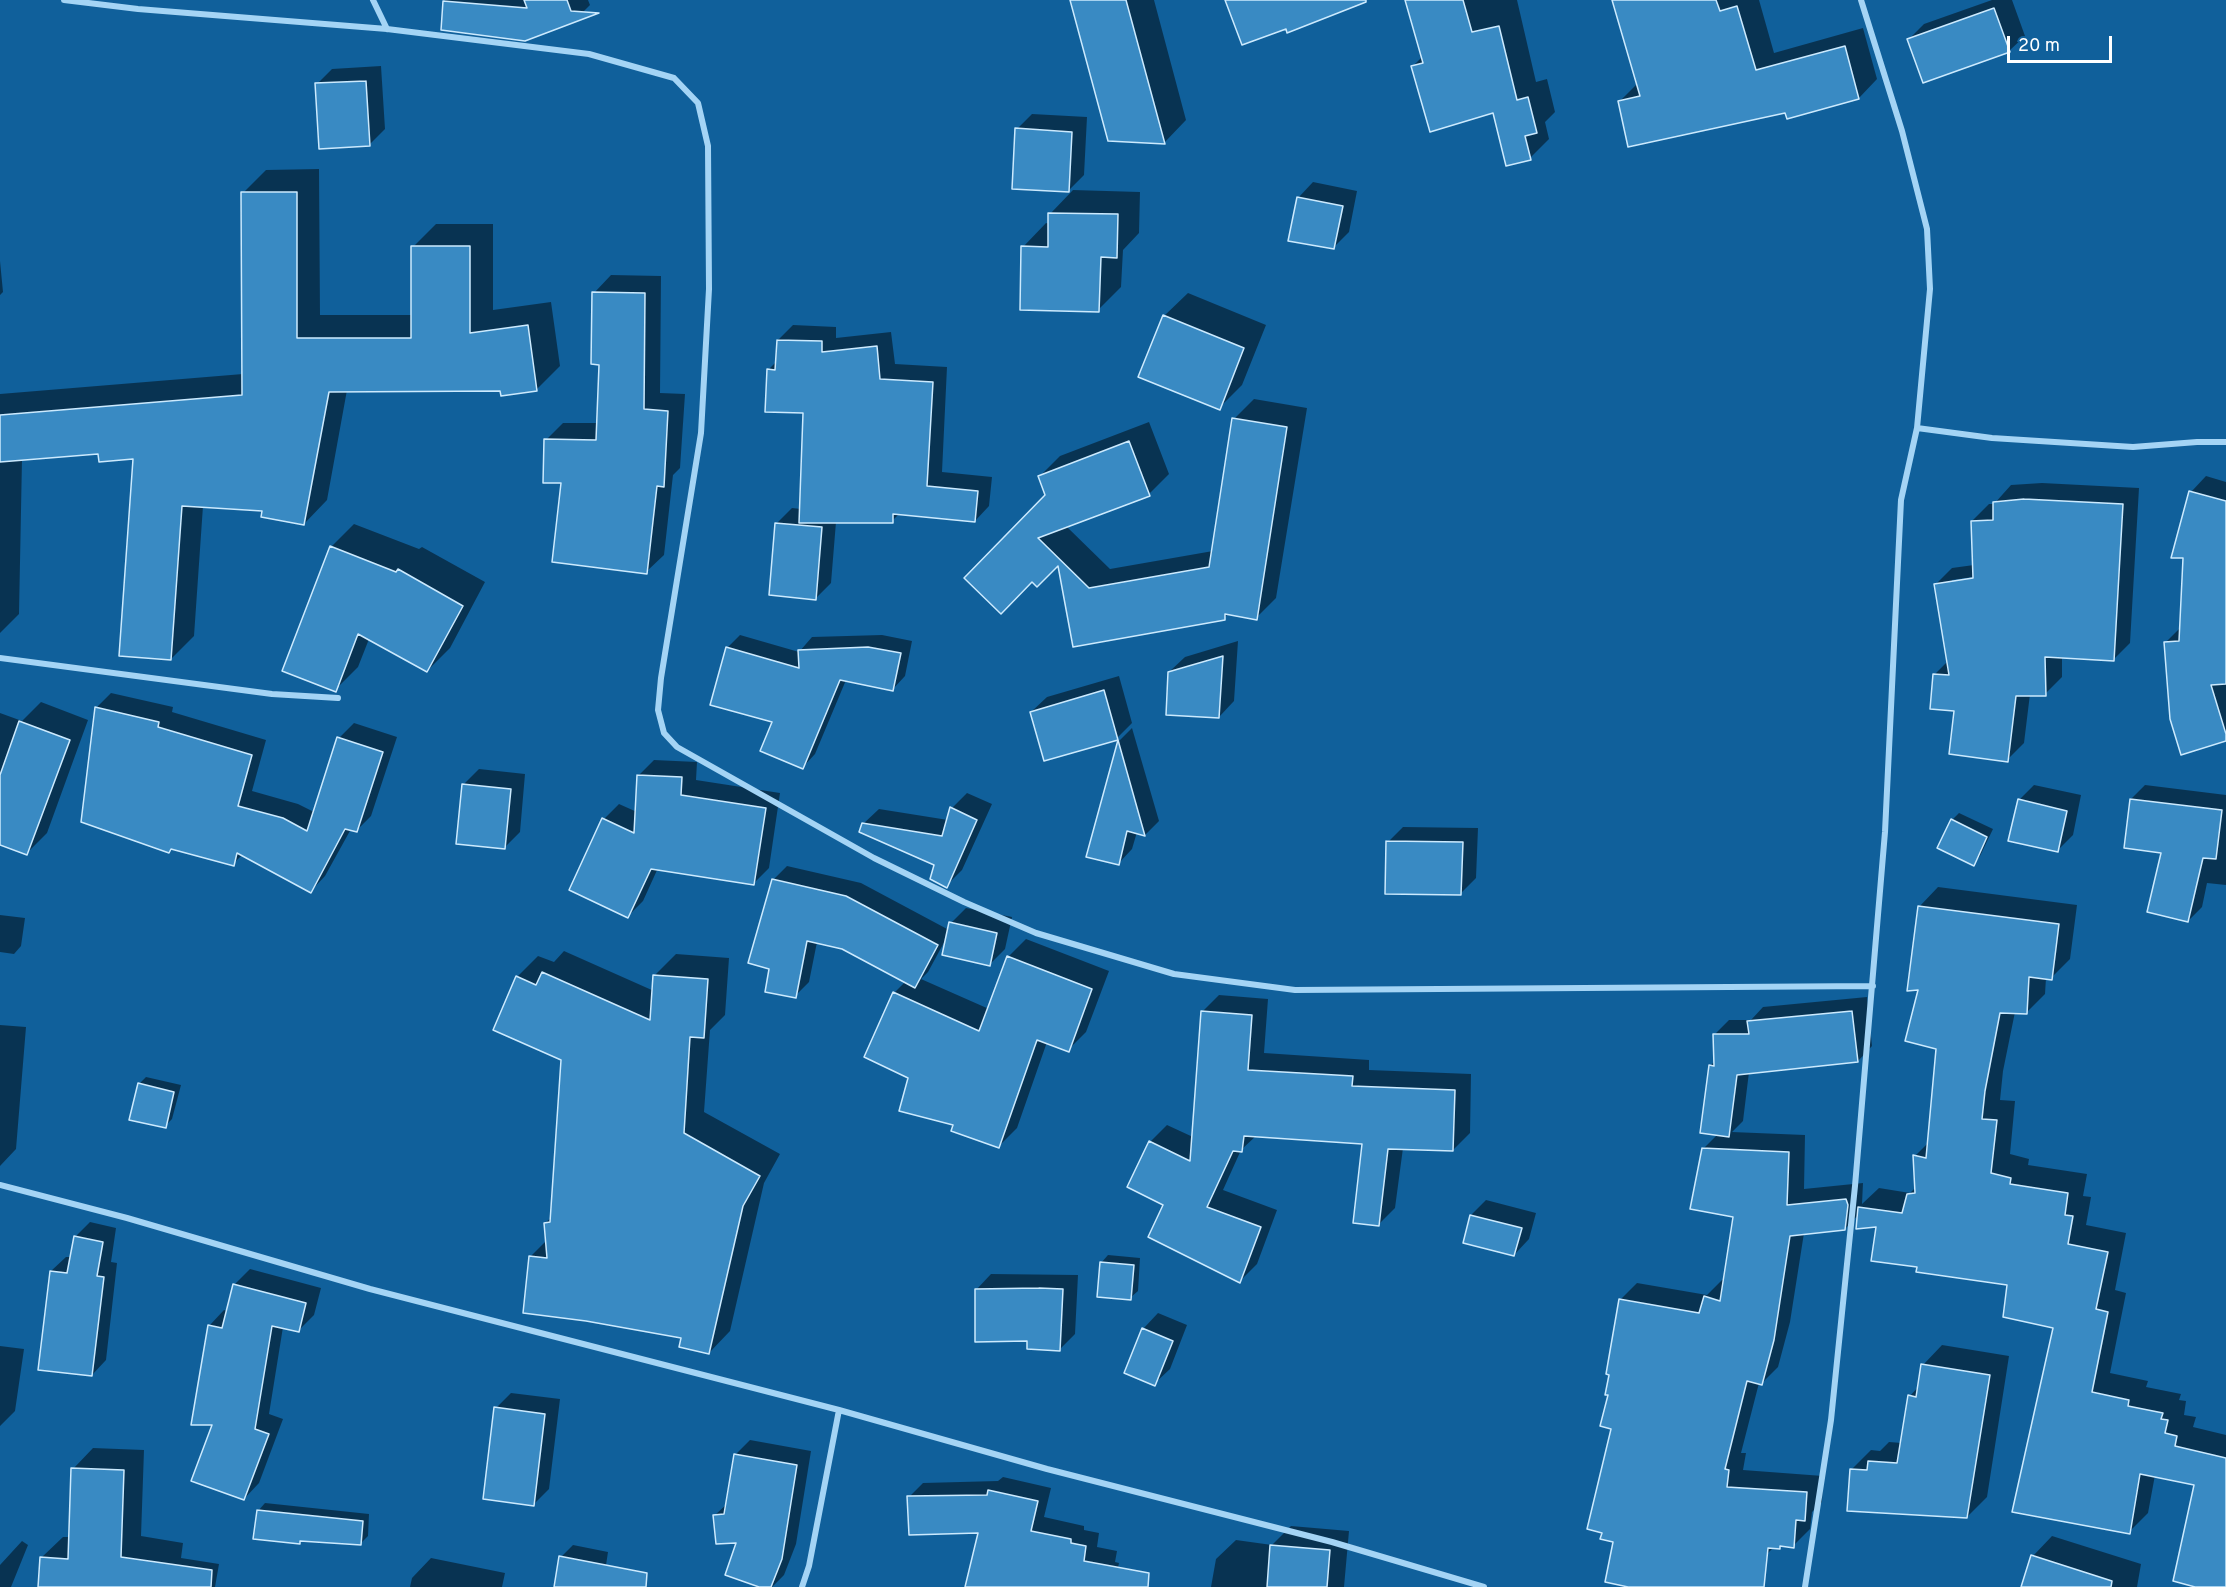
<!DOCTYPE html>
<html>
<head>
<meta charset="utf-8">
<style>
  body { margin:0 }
  #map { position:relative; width:2226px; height:1587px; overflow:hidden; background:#10609b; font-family:Overpass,sans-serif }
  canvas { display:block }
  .scale { position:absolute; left:2007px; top:36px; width:105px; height:27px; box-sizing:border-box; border:3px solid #fff; border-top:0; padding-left:8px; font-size:18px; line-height:21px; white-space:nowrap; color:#fff; -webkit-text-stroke:4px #10609b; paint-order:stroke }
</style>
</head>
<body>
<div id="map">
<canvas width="2226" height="1587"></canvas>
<div class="scale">20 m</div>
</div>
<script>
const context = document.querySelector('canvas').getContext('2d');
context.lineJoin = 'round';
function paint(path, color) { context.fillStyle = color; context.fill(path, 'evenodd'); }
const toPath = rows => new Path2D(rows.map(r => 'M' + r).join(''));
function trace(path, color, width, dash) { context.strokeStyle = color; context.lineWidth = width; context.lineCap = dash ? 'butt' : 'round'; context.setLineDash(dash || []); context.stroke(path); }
const shadow = toPath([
  [445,0,588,0,590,5,574,21,443,29],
  [1071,0,1154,0,1186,120,1164,143],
  [1407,0,1517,0,1536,82,1547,79,1555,112,1545,122,1549,139,1530,158,1494,111,1412,67,1423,56],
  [1614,0,1759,0,1774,53,1863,28,1877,79,1859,98,1788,117,1786,111,1620,101,1638,83],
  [1992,0,2012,0,2025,36,2009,51,1909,39,1924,24],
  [381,66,385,129,369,145,317,84,332,69],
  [1032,114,1087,117,1084,175,1069,190,1017,129],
  [319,169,320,315,413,315,413,247,436,224,493,224,493,310,551,302,560,366,537,389,347,390,327,500,304,524,264,510,203,506,194,636,171,659,135,457,99,452,22,459,19,614,0,633,0,394,243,374,243,193,266,170],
  [1313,182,1357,191,1349,232,1333,248,1298,198],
  [1073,190,1140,192,1139,233,1123,250,1121,287,1098,310,1023,247,1046,223,1050,224,1050,214],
  [0,261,3,292,0,295],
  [611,275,661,276,660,393,685,394,680,468,673,475,664,555,646,572,563,482,546,440,563,423,598,423,600,363,594,293],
  [1188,293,1266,325,1242,385,1219,408,1164,316],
  [793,325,836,327,836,338,891,332,895,364,947,367,942,472,992,477,989,506,975,521,900,513,892,521,836,522,831,583,816,598,776,524,792,508,801,509,804,412,768,370,777,361,778,340],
  [1254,399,1307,408,1276,598,1256,618,1229,613,1224,618,1074,645,1059,563,1032,580,1001,612,1047,496,1040,476,1060,456,1149,422,1169,474,1149,494,1066,526,1110,569,1213,551,1234,419],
  [2206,476,2226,482,2226,740,2166,642,2181,627,2191,492],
  [2042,483,2139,488,2130,643,2113,660,2062,656,2062,677,2045,694,2030,694,2024,743,2007,760,1956,709,1935,674,1948,661,1935,585,1952,568,1974,565,1972,521,1989,504,1994,504,2011,485],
  [1980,576,1980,579,1952,583,1952,580],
  [354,524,419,549,422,547,485,582,450,648,427,671,369,639,358,667,335,690,331,547],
  [740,635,799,652,812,637,882,635,912,641,905,676,893,689,846,680,815,754,803,767,727,648],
  [1238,641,1234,701,1219,717,1169,672,1185,657],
  [1119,676,1132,723,1117,738,1031,712,1047,697],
  [111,693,173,707,172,712,266,740,252,791,298,804,314,812,339,738,354,723,397,737,371,816,356,831,351,829,325,876,311,891,243,854,233,864,172,848,169,852,96,708],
  [41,702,88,720,47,833,27,853,0,843,0,713,22,721],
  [1132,728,1159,821,1145,835,1137,832,1132,849,1118,864,1088,856,1119,741],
  [654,760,697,762,696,780,780,793,769,868,754,883,658,868,643,901,628,916,604,819,619,804,637,812,639,775],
  [479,769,525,774,520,832,505,847,463,785],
  [2034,785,2081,795,2073,835,2057,851,2019,800],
  [2145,785,2226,795,2226,885,2207,883,2202,907,2188,921,2163,851,2131,799],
  [967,793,992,804,962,870,946,886,935,865,863,824,879,809,948,820,952,808],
  [1959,813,1993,829,1980,856,1973,864,1952,820],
  [1403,827,1478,828,1476,878,1461,893,1388,842],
  [787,866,861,883,949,930,951,923,966,908,1012,917,1005,949,990,964,947,937,928,972,921,979,989,1009,1008,957,1026,939,1109,971,1086,1032,1068,1050,1047,1042,1017,1128,999,1146,955,1124,910,1077,894,993,906,981,843,947,817,942,809,982,795,996,771,968,773,880],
  [1938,887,2077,905,2070,959,2051,978,2046,978,2045,994,2026,1013,2015,1012,2003,1071,2000,1100,2015,1101,2010,1154,2029,1159,2028,1165,2087,1174,2083,1196,2091,1197,2086,1225,2126,1233,2115,1290,2126,1293,2110,1373,2148,1381,2146,1387,2181,1394,2179,1400,2186,1401,2184,1415,2196,1417,2193,1427,2226,1435,2226,1587,2202,1587,2196,1484,2155,1475,2148,1513,2129,1532,2055,1327,2008,1284,1918,1266,1878,1225,1859,1214,1845,1229,1804,1233,1790,1322,1778,1367,1761,1384,1759,1383,1741,1453,1746,1453,1743,1470,1823,1476,1822,1502,1812,1512,1810,1529,1793,1546,1782,1545,1779,1548,1774,1547,1749,1572,1700,1587,1634,1587,1615,1541,1610,1394,1620,1300,1637,1283,1707,1295,1722,1280,1725,1280,1734,1216,1703,1149,1718,1134,1710,1066,1715,1061,1715,1034,1729,1020,1751,1020,1763,1007,1867,997,1872,1046,1858,1061,1749,1072,1743,1121,1732,1132,1805,1135,1804,1189,1863,1183,1862,1204,1879,1188,1910,1193,1916,1187,1915,1156,1929,1142,1938,1048,1920,989,1919,907],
  [0,915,25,918,21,946,14,954,0,952],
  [564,951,654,991,655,975,676,954,729,958,725,1015,710,1030,704,1112,780,1154,764,1183,730,1331,709,1353,683,1337,531,1256,547,1240,545,1223,552,1217,563,1059,517,977,538,956,554,962],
  [1219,995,1268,999,1264,1053,1369,1060,1369,1070,1471,1074,1470,1133,1453,1150,1403,1148,1395,1208,1378,1225,1364,1142,1257,1135,1241,1150,1223,1190,1277,1210,1257,1264,1240,1281,1165,1204,1150,1142,1167,1125,1193,1137,1202,1012],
  [0,1025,26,1027,16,1149,0,1166],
  [146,1077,181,1085,172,1119,165,1126,139,1084],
  [1486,1200,1536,1213,1529,1239,1514,1255,1471,1215],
  [90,1222,116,1228,111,1262,117,1263,106,1360,92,1375,51,1271,66,1257,72,1257,75,1237],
  [1108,1255,1140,1258,1138,1291,1130,1298,1101,1263],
  [250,1269,321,1288,314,1315,298,1331,283,1327,269,1414,283,1419,259,1483,244,1499,214,1424,209,1326,224,1310,228,1311,234,1285],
  [991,1274,1078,1275,1075,1334,1060,1349,1029,1340,976,1290],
  [1158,1313,1187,1325,1170,1369,1154,1384,1143,1329],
  [1942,1345,2009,1356,1987,1497,1967,1517,1851,1470,1871,1450,1880,1451,1889,1442,1902,1443,1910,1396,1919,1386,1923,1365],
  [0,1346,24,1349,15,1411,0,1426],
  [511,1393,560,1399,549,1489,533,1505,496,1408],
  [750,1440,811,1451,796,1544,784,1575,772,1587,764,1587,738,1541,715,1515,728,1503,736,1454],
  [93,1448,144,1450,141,1536,183,1543,181,1558,219,1564,215,1587,39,1587,42,1557,63,1537,70,1537,73,1469],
  [1003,1477,1051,1488,1044,1517,1084,1526,1084,1530,1099,1533,1097,1547,1117,1551,1115,1562,1119,1563,1116,1577,1120,1587,967,1587,979,1532,909,1497,923,1483,998,1481],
  [265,1503,369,1514,368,1536,360,1544,302,1539,299,1543,258,1511],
  [1291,1526,1349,1531,1344,1587,1211,1587,1216,1559,1236,1540,1272,1545],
  [2052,1536,2141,1564,2137,1587,2023,1587,2033,1556],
  [22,1541,28,1545,11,1587,0,1587,0,1565],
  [573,1545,608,1552,603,1585,623,1587,556,1587,561,1557],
  [431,1558,505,1573,502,1587,410,1587,412,1578]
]);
const building = toPath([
  [524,0,567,0,571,11,599,13,525,41,441,30,443,1,527,8,524,0],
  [1070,0,1126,0,1165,144,1108,141,1070,0],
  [1225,0,1366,0,1366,2,1287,33,1286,29,1242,45,1225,0],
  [1405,0,1463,0,1472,32,1499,26,1517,100,1528,97,1537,133,1525,136,1531,160,1506,166,1493,113,1430,132,1411,66,1423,63,1405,0],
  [1612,0,1716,0,1720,11,1737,6,1756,70,1845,46,1859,99,1787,119,1785,113,1628,147,1618,101,1640,96,1612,0],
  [1994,8,2010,52,1923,83,1907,39,1994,8],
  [366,81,370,146,319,149,315,83,366,81],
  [1015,128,1072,132,1069,192,1012,189,1015,128],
  [241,192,297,192,297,338,411,338,411,246,470,246,470,333,528,325,537,391,501,396,500,391,329,392,304,525,261,517,262,511,182,506,171,660,119,656,133,459,99,462,98,454,0,462,0,415,242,395,241,192],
  [1297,197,1343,206,1334,249,1288,241,1297,197],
  [1048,213,1118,214,1117,258,1101,257,1099,312,1020,310,1021,246,1048,247,1048,213],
  [592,292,645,293,644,409,668,411,664,487,657,486,647,574,552,562,561,483,543,483,544,439,596,440,599,365,591,364,592,292],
  [1163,315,1244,348,1220,410,1138,377,1163,315],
  [777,340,822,341,822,352,877,346,880,379,933,382,927,486,978,491,975,522,893,514,893,523,799,523,803,413,765,412,767,369,775,370,777,340],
  [1232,418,1287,427,1257,620,1225,614,1225,620,1073,647,1058,566,1037,587,1032,582,1001,614,964,578,1045,495,1038,476,1129,441,1150,496,1038,538,1089,588,1209,567,1232,418],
  [2189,491,2226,501,2226,684,2211,685,2226,734,2226,741,2181,755,2170,719,2164,642,2179,641,2183,558,2171,558,2189,491],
  [2024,499,2123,504,2114,661,2045,657,2046,696,2016,696,2008,762,1949,754,1954,711,1930,709,1933,674,1949,675,1934,584,1973,578,1971,521,1993,520,1993,502,2024,499],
  [775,523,822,527,816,600,769,595,775,523],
  [330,546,396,572,398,569,463,606,427,672,358,634,336,692,282,671,330,546],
  [726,647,799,668,798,650,868,647,901,653,893,691,840,680,803,769,760,751,772,722,710,705,726,647],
  [1223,656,1219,718,1166,715,1168,672,1223,656],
  [1104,690,1118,740,1044,761,1030,712,1104,690],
  [95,707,159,722,158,727,252,755,238,806,283,818,307,831,337,737,383,752,357,832,345,829,311,893,237,853,234,866,171,849,169,853,81,822,95,707],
  [19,721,70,740,27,855,0,845,0,775,19,721],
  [1118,740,1145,836,1127,831,1119,865,1086,857,1118,740],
  [637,775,682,777,681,795,766,808,754,885,651,869,628,918,569,890,602,818,634,833,637,775],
  [462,784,511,789,505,849,456,844,462,784],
  [2018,799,2067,811,2058,852,2008,841,2018,799],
  [2130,799,2222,810,2216,859,2203,858,2188,922,2147,912,2161,853,2124,848,2130,799],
  [950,807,977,820,947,888,930,879,934,865,859,832,862,823,942,836,950,807],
  [1951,819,1987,837,1974,866,1937,848,1951,819],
  [1386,841,1463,842,1461,895,1385,894,1386,841],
  [772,879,846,896,938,945,915,988,842,949,807,941,796,998,765,992,769,969,748,963,772,879],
  [1918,906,2059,924,2052,980,2029,977,2027,1014,2000,1013,1985,1091,1982,1119,1997,1120,1991,1173,2011,1178,2010,1184,2068,1193,2065,1215,2073,1216,2068,1244,2108,1252,2096,1309,2108,1312,2092,1392,2129,1400,2128,1406,2163,1413,2161,1419,2168,1420,2165,1433,2177,1436,2175,1446,2226,1458,2226,1587,2195,1587,2173,1581,2194,1485,2140,1474,2130,1534,2012,1512,2053,1328,2003,1317,2007,1285,1916,1272,1917,1267,1871,1261,1876,1227,1856,1229,1858,1207,1902,1213,1907,1194,1915,1193,1913,1155,1926,1158,1936,1049,1905,1041,1918,990,1907,991,1918,906],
  [949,922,997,933,990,966,942,955,949,922],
  [1007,956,1092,989,1069,1052,1037,1040,999,1148,951,1131,953,1125,899,1111,908,1078,864,1057,893,992,979,1031,1007,956],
  [542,972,650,1020,653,975,708,979,704,1038,690,1037,684,1133,760,1176,743,1206,709,1354,679,1347,681,1338,586,1321,523,1313,529,1256,547,1258,544,1223,550,1222,561,1060,493,1030,516,976,536,985,542,972],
  [1201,1011,1252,1015,1248,1070,1353,1076,1352,1086,1455,1090,1453,1151,1388,1149,1379,1226,1353,1223,1362,1144,1244,1136,1242,1152,1233,1151,1207,1207,1261,1227,1240,1283,1148,1237,1163,1205,1127,1187,1149,1141,1190,1161,1201,1011],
  [1852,1011,1858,1062,1737,1075,1729,1137,1700,1133,1709,1065,1714,1066,1713,1034,1749,1034,1747,1021,1852,1011],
  [138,1083,174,1092,166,1128,129,1120,138,1083],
  [1702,1148,1789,1152,1787,1205,1846,1199,1848,1205,1845,1230,1790,1236,1774,1340,1762,1385,1747,1381,1725,1469,1729,1470,1727,1487,1807,1492,1805,1521,1796,1520,1794,1548,1780,1546,1780,1549,1768,1548,1764,1587,1628,1587,1605,1582,1613,1542,1600,1539,1602,1533,1587,1529,1611,1429,1600,1426,1608,1395,1605,1395,1609,1375,1606,1374,1619,1299,1699,1313,1704,1296,1720,1301,1733,1217,1690,1209,1702,1148],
  [1470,1215,1522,1228,1514,1256,1463,1243,1470,1215],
  [74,1236,103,1242,97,1276,104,1277,92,1376,38,1370,50,1271,67,1273,74,1236],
  [1100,1262,1134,1265,1131,1300,1097,1297,1100,1262],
  [233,1284,306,1303,299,1332,272,1326,255,1429,269,1434,244,1500,191,1481,212,1425,191,1425,208,1325,222,1328,233,1284],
  [1039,1288,1063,1289,1060,1351,1027,1349,1027,1341,975,1342,975,1289,1039,1288],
  [1142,1328,1173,1341,1155,1386,1124,1373,1142,1328],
  [1921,1364,1990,1375,1967,1518,1847,1511,1850,1469,1867,1470,1868,1461,1897,1463,1908,1395,1916,1397,1921,1364],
  [494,1407,545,1414,534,1506,483,1499,494,1407],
  [734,1454,797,1465,782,1559,771,1587,759,1587,725,1575,736,1543,716,1544,713,1515,724,1514,734,1454],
  [71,1468,124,1470,121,1557,212,1570,211,1587,38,1587,40,1557,68,1559,71,1468],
  [988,1490,1038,1501,1031,1531,1071,1539,1071,1543,1086,1546,1084,1561,1149,1573,1148,1587,965,1587,978,1533,909,1535,907,1496,987,1495,988,1490],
  [257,1510,363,1521,361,1545,300,1541,300,1544,253,1539,257,1510],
  [1270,1545,1330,1550,1327,1587,1267,1587,1270,1545],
  [2031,1555,2112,1581,2111,1587,2021,1587,2031,1555],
  [559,1556,647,1573,646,1587,554,1587,559,1556]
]);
const minor = toPath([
  [64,0,138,9,387,29,589,54,674,78,698,103,708,146,709,289,701,433,661,678,658,710,664,733,677,747,874,858,964,902,1036,933,1174,974,1295,990,1873,986],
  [373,0,387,29],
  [1917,428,1992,438,2133,447,2197,442,2226,442],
  [0,658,272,694,338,698],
  [0,1185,127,1218,370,1289,839,1410,1047,1469,1332,1542,1484,1587],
  [802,1587,809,1566,839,1410],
  [1805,1587,1831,1420,1855,1186,1885,832,1901,500,1917,428,1930,289,1927,229,1902,131,1861,0]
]);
paint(shadow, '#0007');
paint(building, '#398ac3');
trace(building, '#cceafe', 1.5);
trace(minor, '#a4d4f5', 6);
</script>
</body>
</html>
